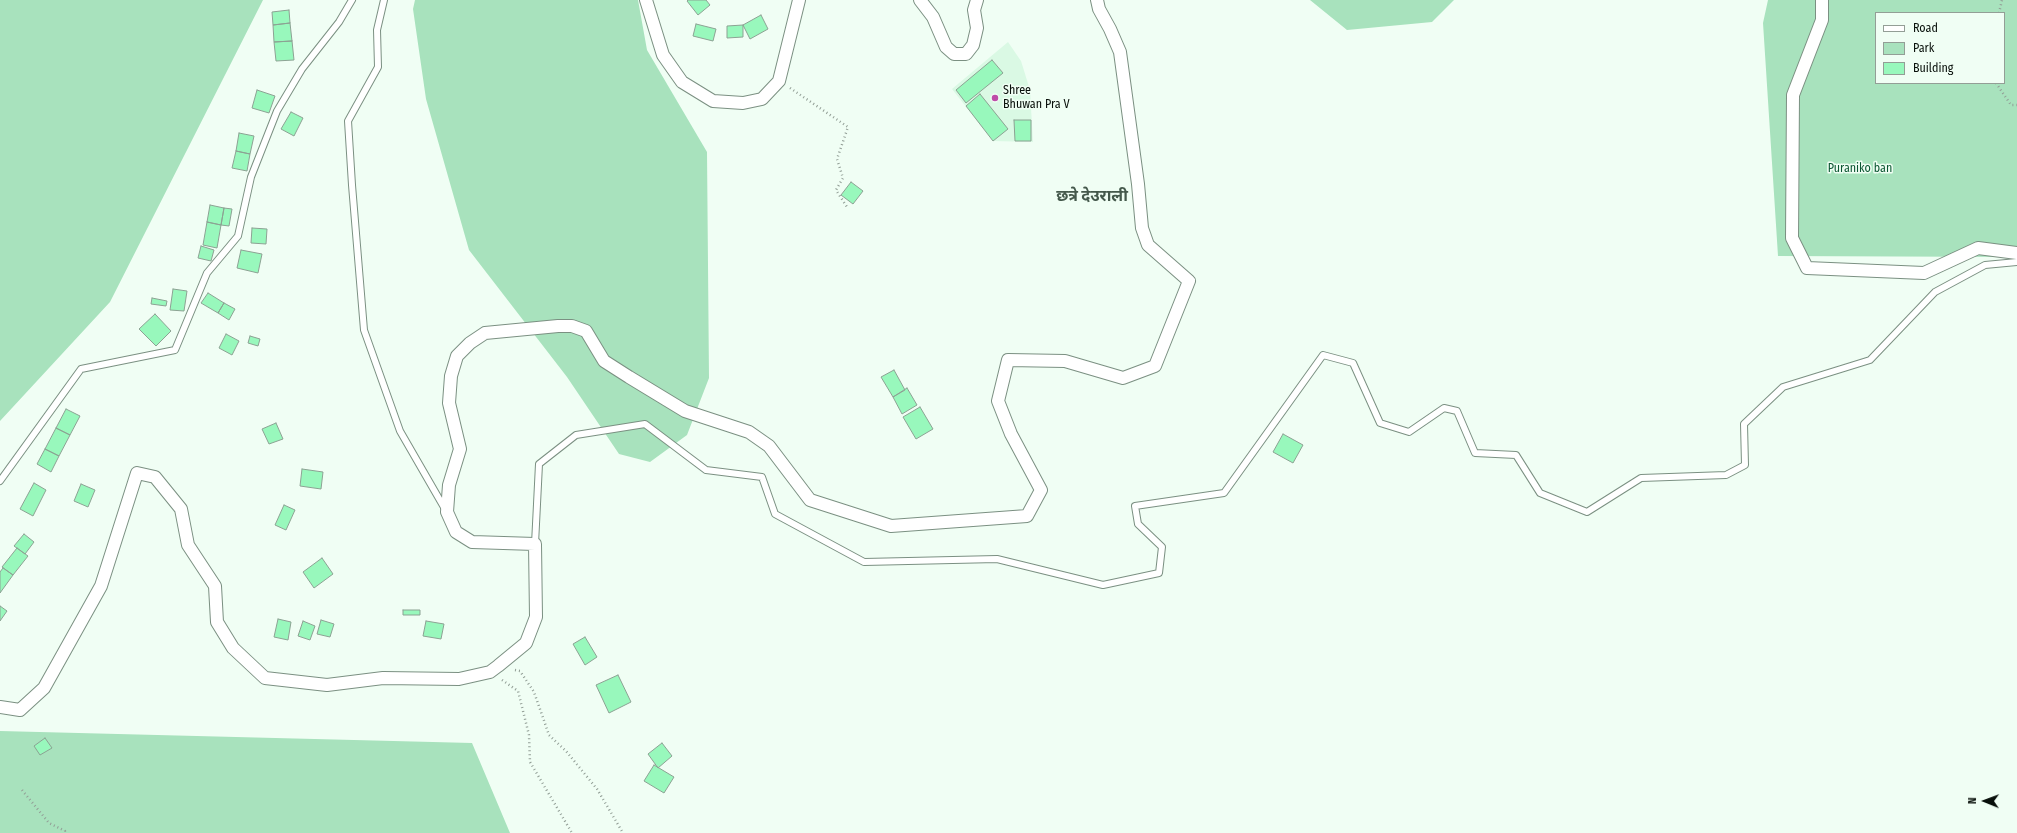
<!DOCTYPE html>
<html>
<head>
<meta charset="utf-8">
<style>
  body { margin:0 }
  #map { position:relative; width:2017px; height:833px; overflow:hidden; background:#f0fef4; font-family:"Fira Sans Condensed",sans-serif }
  canvas { display:block }
  .legend { position:absolute; left:1875px; top:12px; width:130px; height:72px; box-sizing:border-box; background:#f0fef4; border:1px solid #939e96; margin:0; padding:5px 7px; list-style:none; font-size:12px; color:#080f0a }
  .legend li { display:flex; align-items:center; gap:8px; height:20px }
  .legend b { width:20px; border:1px solid #939e96 }
  .north { position:absolute; left:1965px; top:781px; width:40px; height:40px; -webkit-text-stroke:3px #f0fef4; paint-order:stroke; rotate:271deg; font-size:11px; font-weight:700; line-height:16px; text-align:center; color:#080f0a }
  .north::after { content:''; display:block; margin:auto; width:14px; height:18px; background:#080f0a; clip-path:polygon(50% 0,100% 100%,50% 72%,0 100%) }
</style>
</head>
<body>
<div id="map">
<canvas width="2017" height="833"></canvas>
<ul class="legend">
<li><b style="height:5px;background:#fff"></b>Road</li>
<li><b style="height:11px;background:#a8e2bd"></b>Park</li>
<li><b style="height:11px;background:#98f8bc"></b>Building</li>
</ul>
<div class="north">N</div>
</div>
<script>
const context = document.querySelector('canvas').getContext('2d');
context.lineJoin = 'round';
function paint(path, color) { context.fillStyle = color; context.fill(path, 'evenodd'); }
const toPath = rows => new Path2D(rows.map(r => 'M' + r).join(''));
function trace(path, color, width, dash) { context.strokeStyle = color; context.lineWidth = width; context.lineCap = dash ? 'butt' : 'round'; context.setLineDash(dash || []); context.stroke(path); }
function drawText(font, color, halo, rows, align = 'center') {
  context.font = font + ' "Fira Sans Condensed","Noto Sans Devanagari",sans-serif'; context.lineWidth = 3; context.setLineDash([]); context.textBaseline = 'middle'; context.strokeStyle = halo; context.fillStyle = color; for (const [text, x, y, turn = 0] of rows) {
    context.save(); context.translate(x, y); context.rotate((+turn || 0) * Math.PI / 180); context.textAlign = isNaN(turn) ? turn : align; if (halo) context.strokeText(text, 0, 0); context.fillText(text, 0, 0); context.restore();
  }
}
const built = toPath([
  [1008,42,1021,61,1030,90,1033,142,993,141,952,89]
]);
const green = toPath([
  [0,0,263,0,110,302,0,421],
  [415,0,638,0,647,50,707,152,709,378,687,435,650,462,619,454,567,377,469,250,426,99,413,9],
  [1310,0,1454,0,1432,22,1347,30],
  [1768,0,2017,0,2017,257,1778,256,1763,23],
  [1876,13,2004,13,2004,83,1876,83],
  [0,731,472,743,510,833,0,833]
]);
const building = toPath([
  [688,0,706,0,710,5,698,15,687,1,688,0],
  [289,10,290,23,273,25,272,12,289,10],
  [761,15,768,29,750,39,743,25,761,15],
  [290,23,292,41,274,42,273,25,290,23],
  [696,24,716,29,713,41,693,36,696,24],
  [743,25,743,37,727,38,727,26,743,25],
  [292,41,294,60,276,61,274,42,292,41],
  [992,60,1003,73,966,103,956,90,992,60],
  [257,90,275,96,269,113,252,108,257,90],
  [980,94,1008,129,993,141,966,106,980,94],
  [291,112,303,118,294,136,281,129,291,112],
  [1014,120,1031,120,1031,141,1015,141,1014,120],
  [239,133,254,136,250,154,236,151,239,133],
  [236,151,250,154,247,171,232,168,236,151],
  [851,182,863,191,853,204,841,195,851,182],
  [210,205,224,208,221,225,207,222,210,205],
  [224,208,232,209,229,226,221,225,224,208],
  [207,222,221,225,217,248,203,245,207,222],
  [252,228,267,229,266,244,251,243,252,228],
  [201,246,214,250,211,261,198,258,201,246],
  [241,250,262,254,258,273,237,268,241,250],
  [173,289,187,291,184,311,170,310,173,289],
  [208,293,224,303,218,313,201,303,208,293],
  [152,298,167,301,166,306,151,304,152,298],
  [224,303,235,309,229,320,218,313,224,303],
  [155,314,171,331,156,346,139,329,155,314],
  [226,334,239,341,232,355,219,348,226,334],
  [250,336,260,339,258,346,248,343,250,336],
  [894,370,905,390,893,397,881,377,894,370],
  [907,388,917,405,902,414,893,397,907,388],
  [920,407,933,429,916,439,903,417,920,407],
  [66,409,80,416,70,435,56,428,66,409],
  [276,423,283,439,269,444,262,429,276,423],
  [56,428,70,435,59,456,45,449,56,428],
  [1283,434,1303,445,1293,463,1273,452,1283,434],
  [45,449,59,456,51,472,37,464,45,449],
  [302,469,323,472,321,489,300,486,302,469],
  [34,483,46,490,33,516,20,509,34,483],
  [81,484,95,490,88,507,74,501,81,484],
  [284,505,295,510,286,530,275,525,284,505],
  [24,534,34,542,25,554,14,546,24,534],
  [17,548,28,556,13,575,2,567,17,548],
  [322,558,333,574,314,588,303,572,322,558],
  [3,568,13,575,0,593,0,572,3,568],
  [0,606,7,611,0,621,0,606],
  [403,610,420,610,420,615,403,615,403,610],
  [278,619,291,622,288,640,274,637,278,619],
  [321,620,334,624,330,637,317,634,321,620],
  [303,621,315,626,310,640,298,636,303,621],
  [426,621,444,624,441,639,423,636,426,621],
  [585,637,597,657,585,665,573,644,585,637],
  [618,675,631,702,609,713,596,685,618,675],
  [45,738,52,748,40,755,34,746,45,738],
  [662,743,672,756,658,768,648,754,662,743],
  [654,765,674,777,664,793,644,781,654,765]
]);
const path = toPath([
  [1999,13,2002,0],
  [1996,83,2011,105,2017,105],
  [790,88,848,127,837,159,843,178,836,190,847,207],
  [515,670,520,671,534,692,549,735,566,751,597,789,623,833],
  [502,680,518,691,529,735,530,762,572,833],
  [22,790,49,823,65,831,64,833]
]);
const service = toPath([
  [384,0,377,30,378,67,348,121,352,185,364,330,400,431,445,509],
  [0,481,81,369,175,350,207,273,238,236,251,177,277,111,302,69,339,22,352,0],
  [535,544,539,464,576,435,645,424,706,470,762,477,775,514,864,562,997,559,1103,585,1159,573,1162,547,1138,524,1135,506,1224,493,1323,355,1353,363,1380,423,1409,432,1444,408,1457,411,1475,453,1516,455,1540,493,1587,512,1641,478,1726,475,1745,465,1744,424,1783,387,1870,360,1935,292,1985,265,2017,262]
]);
const minor = toPath([
  [646,0,663,55,682,82,713,101,743,103,762,99,779,81,799,0],
  [920,0,933,17,946,47,954,54,966,54,973,45,977,28,974,10,977,0],
  [1822,0,1822,20,1793,95,1792,238,1807,268,1924,273,1978,248,2017,253],
  [0,707,20,710,44,688,101,586,137,473,155,477,181,509,188,545,215,586,217,622,233,648,265,678,327,685,383,678,459,679,490,672,498,666,526,643,536,617,535,544,472,542,456,532,447,512,449,485,460,449,449,403,451,376,457,356,470,343,485,333,558,326,572,326,586,331,604,361,629,377,685,411,749,432,769,446,810,500,891,526,1027,516,1041,490,1011,434,998,401,1008,360,1065,361,1123,378,1155,366,1189,281,1148,245,1142,228,1138,184,1120,52,1110,29,1099,9,1097,0]
]);
const markers = [
  [995,98,4,"#be4ca8"]
];
const poiNames = [
  ["Shree",1003,91],
  ["Bhuwan Pra V",1003,105]
];
const parkNames = [
  ["Puraniko ban",1860,169]
];
const districtNames = [
  ["छत्रे देउराली",1092,197]
];
paint(built, '#daf9e4');
paint(green, '#a8e2bd');
paint(building, '#98f8bc');
trace(building, '#8ca293', 1);
trace(service, '#7b9082', 8);
trace(minor, '#7b9082', 14);
trace(path, '#929e96', 2.5, [1, 3]);
trace(service, '#fff', 6);
trace(minor, '#fff', 12);
for (const [x, y, r, color] of markers) { const dot = new Path2D(); dot.arc(x, y, r, 0, 2 * Math.PI); context.fillStyle = color; context.fill(dot); trace(dot, '#f0fef4', 1.5); }
drawText('12px', '#080f0a', '#f0fef4', poiNames, 'left');
drawText('12px', '#0b5632', '#f0fef4', parkNames);
drawText('bold 16px', '#45594c', '#f0fef4', districtNames);
</script>
</body>
</html>
